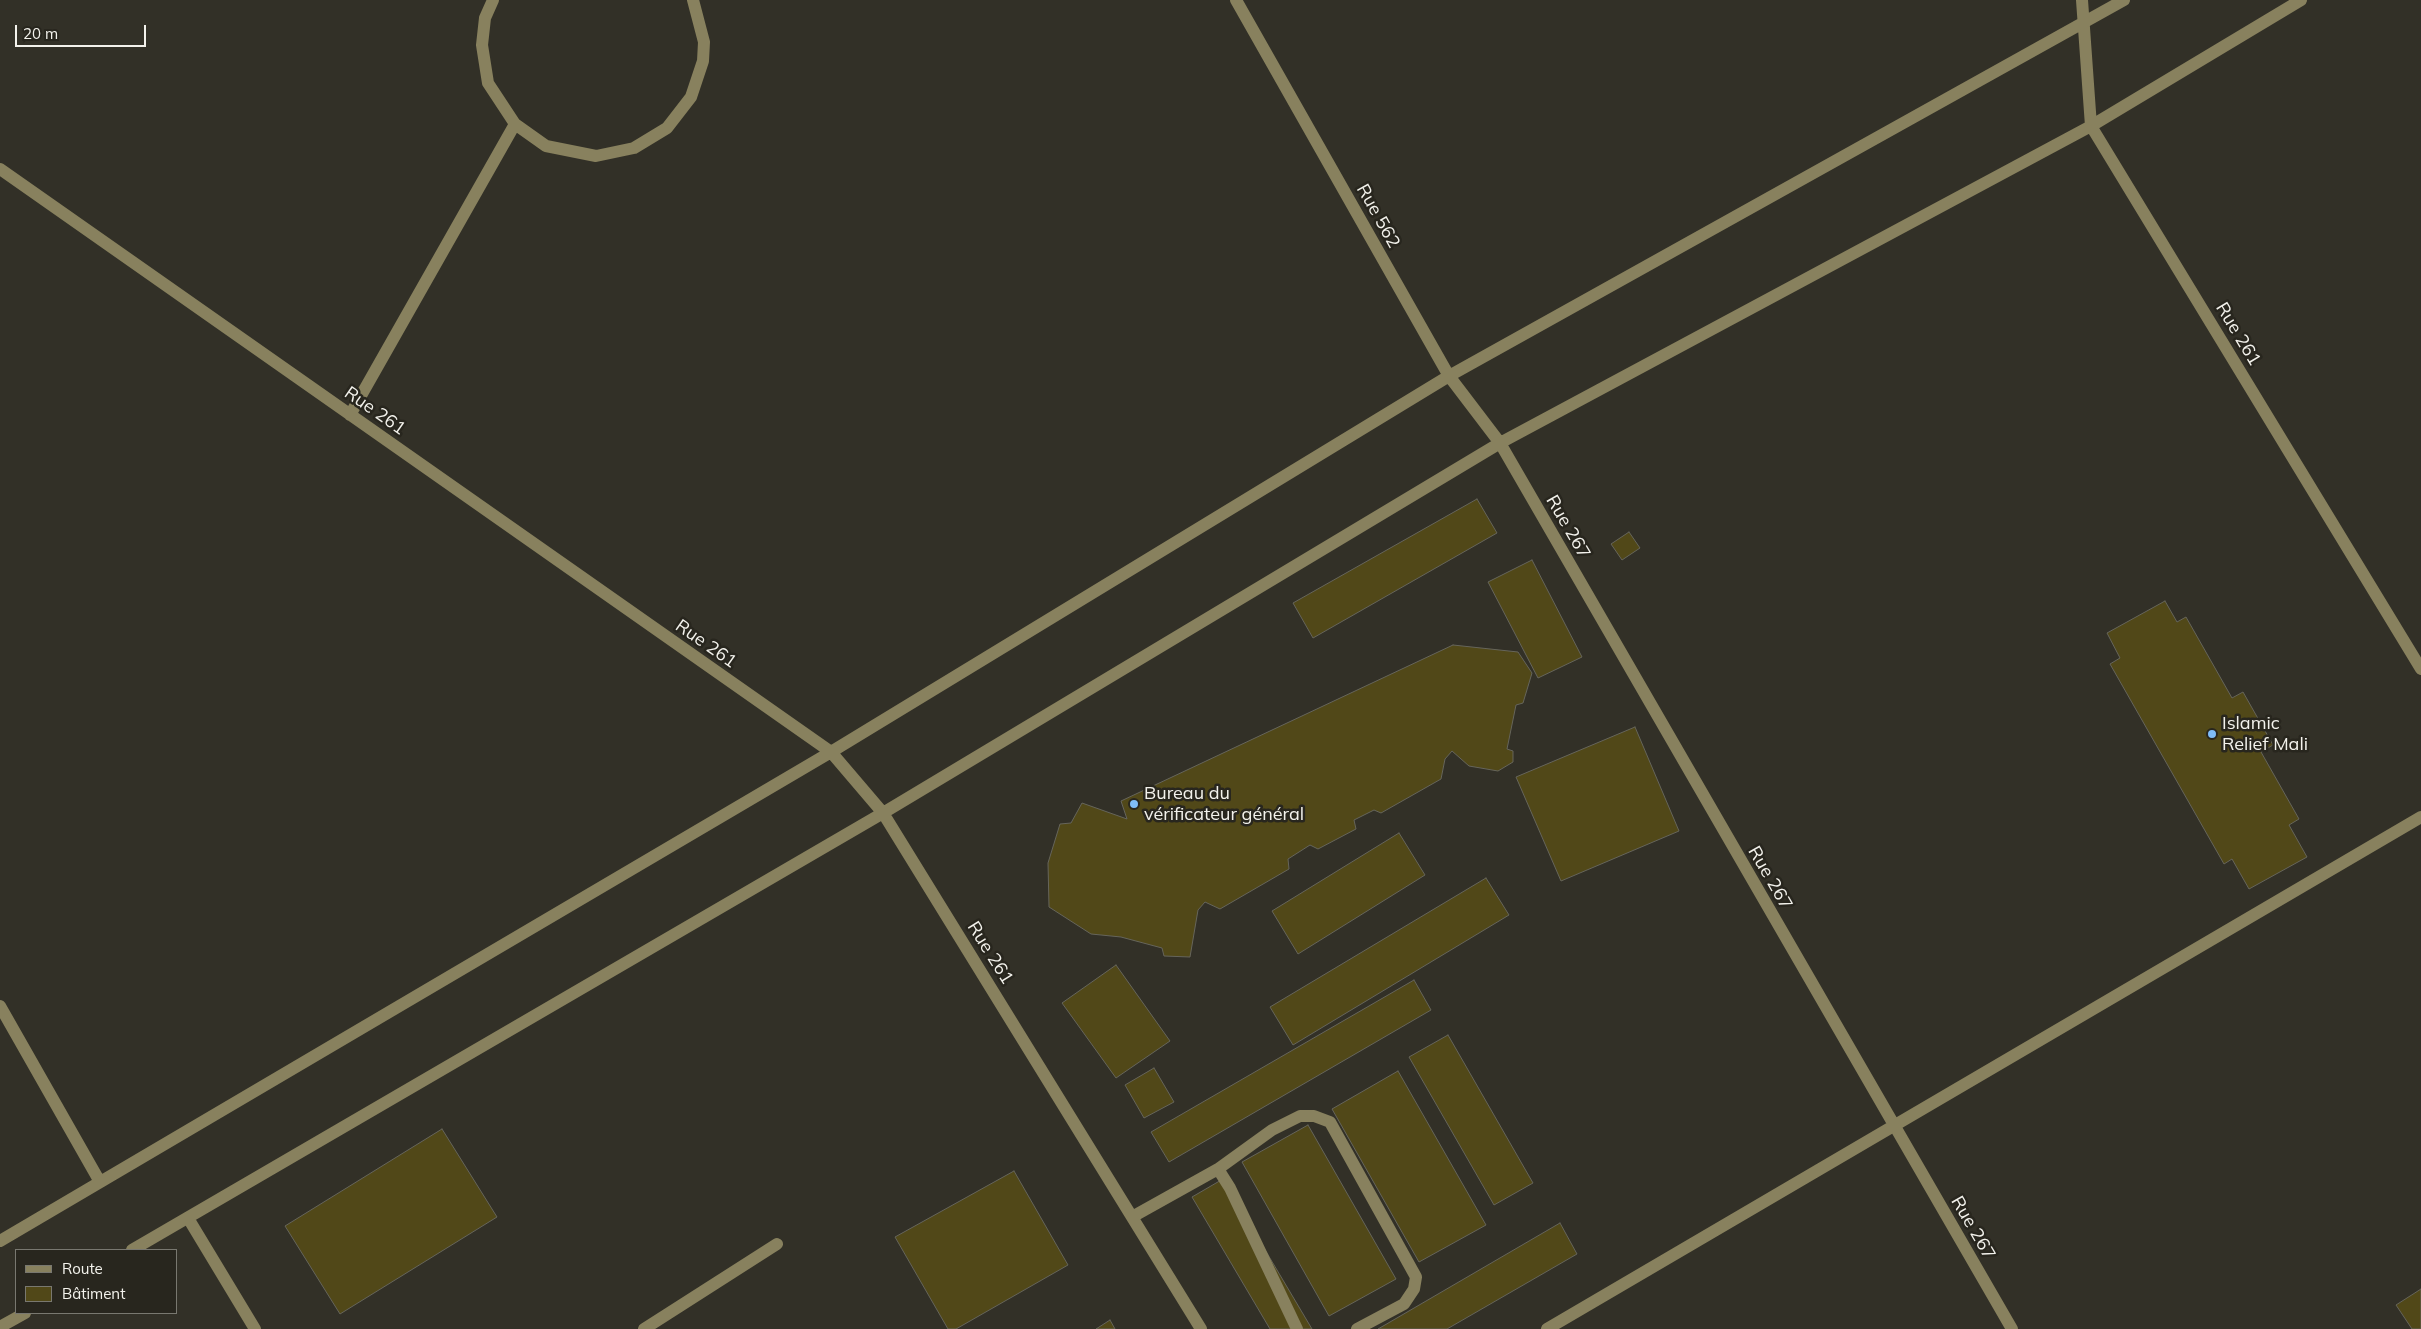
<!DOCTYPE html>
<html>
<head>
<meta charset="utf-8">
<style>
  body { margin:0 }
  #map { position:relative; width:2421px; height:1329px; overflow:hidden; background:#323027; font-family:Mulish,sans-serif }
  canvas { display:block }
  .legend { position:absolute; left:15px; top:1249px; width:162px; height:65px; box-sizing:border-box; background:#28261e; border:1px solid #797870; margin:0; padding:6px 9px; list-style:none; font-size:15px; color:#f3f2ec }
  .legend li { display:flex; align-items:center; gap:10px; height:25px }
  .legend b { width:25px; border:1px solid #797870 }
  .scale { position:absolute; left:15px; top:25px; width:131px; height:22px; box-sizing:border-box; border:2px solid #f3f2ec; border-top:0; padding-left:6px; font-size:15px; line-height:18px; white-space:nowrap; color:#f3f2ec; -webkit-text-stroke:4px #28261e; paint-order:stroke }
</style>
</head>
<body>
<div id="map">
<canvas width="2421" height="1329"></canvas>
<ul class="legend">
<li><b style="height:6px;background:#88815e"></b>Route</li>
<li><b style="height:14px;background:#514818"></b>Bâtiment</li>
</ul>
<div class="scale">20 m</div>
</div>
<script>
const context = document.querySelector('canvas').getContext('2d');
context.lineJoin = 'round';
function paint(path, color) { context.fillStyle = color; context.fill(path, 'evenodd'); }
const toPath = rows => new Path2D(rows.map(r => 'M' + r).join(''));
function trace(path, color, width, dash) { context.strokeStyle = color; context.lineWidth = width; context.lineCap = dash ? 'butt' : 'round'; context.setLineDash(dash || []); context.stroke(path); }
function drawText(font, color, halo, rows, align = 'center') {
  context.font = font + ' Mulish,sans-serif'; context.lineWidth = 5; context.setLineDash([]); context.textBaseline = 'middle'; context.strokeStyle = halo; context.fillStyle = color; for (const [text, x, y, turn = 0] of rows) {
    context.save(); context.translate(x, y); context.rotate((+turn || 0) * Math.PI / 180); context.textAlign = isNaN(turn) ? turn : align; if (halo) context.strokeText(text, 0, 0); context.fillText(text, 0, 0); context.restore();
  }
}
const building = toPath([
  [1477,499,1497,533,1313,638,1293,603,1477,499],
  [1629,532,1640,548,1622,560,1611,544,1629,532],
  [1532,560,1582,657,1538,678,1488,582,1532,560],
  [2165,601,2177,622,2186,617,2232,698,2243,692,2273,745,2261,752,2299,819,2289,825,2307,857,2249,889,2232,859,2224,864,2110,664,2120,658,2107,633,2165,601],
  [1453,645,1518,652,1532,673,1523,703,1516,705,1507,749,1513,751,1513,762,1498,771,1469,766,1452,751,1445,759,1441,779,1381,813,1374,810,1354,820,1356,829,1318,849,1310,845,1288,859,1289,869,1220,909,1205,902,1198,910,1190,957,1164,956,1162,948,1121,937,1091,934,1049,907,1048,863,1060,824,1071,823,1082,803,1127,819,1121,801,1453,645],
  [1635,727,1679,831,1561,881,1516,777,1635,727],
  [1399,833,1425,875,1298,954,1272,911,1399,833],
  [1486,878,1509,915,1293,1045,1270,1007,1486,878],
  [1116,965,1170,1041,1116,1078,1062,1003,1116,965],
  [1414,980,1431,1010,1169,1162,1151,1132,1414,980],
  [1448,1035,1533,1183,1494,1205,1409,1057,1448,1035],
  [1154,1068,1174,1102,1144,1118,1125,1085,1154,1068],
  [1398,1071,1486,1225,1419,1262,1332,1109,1398,1071],
  [1308,1125,1396,1279,1329,1316,1242,1162,1308,1125],
  [442,1129,497,1217,340,1314,285,1226,442,1129],
  [1014,1171,1068,1265,956,1329,948,1329,895,1237,1014,1171],
  [1223,1179,1312,1329,1270,1329,1192,1197,1223,1179],
  [1560,1223,1577,1254,1447,1329,1378,1329,1560,1223],
  [2421,1289,2421,1329,2412,1329,2396,1305,2421,1289],
  [1110,1320,1115,1329,1096,1329,1110,1320]
]);
const minor = toPath([
  [493,0,485,18,482,45,488,83,515,124,546,146,596,156,634,148,667,128,691,97,703,61,704,42,693,0],
  [1236,0,1449,376,1500,443,2012,1329],
  [2082,0,2091,126,2421,669],
  [0,169,831,752,883,813,1201,1329],
  [350,415,515,124],
  [0,1006,100,1182],
  [1218,1169,1272,1130,1300,1116,1314,1116,1330,1122,1416,1277,1414,1289,1404,1304,1357,1329],
  [1132,1217,1218,1169,1230,1188,1297,1329],
  [188,1218,255,1329],
  [0,1241,831,752,1449,376,2124,0],
  [132,1250,883,813,1500,443,2091,126,2301,0],
  [0,1327,25,1313],
  [644,1329,777,1244],
  [1547,1329,2421,817]
]);
const markers = [
  [2212,734,5,"#7fbdf9"],
  [1134,804,5,"#7fbdf9"]
];
const streetNames = [
  ["Rue 562",1378,216,61],
  ["Rue 261",2238,334,59],
  ["Rue 261",375,411,35],
  ["Rue 267",1568,527,60],
  ["Rue 261",706,644,35],
  ["Rue 267",1770,878,60],
  ["Rue 261",990,953,58],
  ["Rue 267",1973,1228,60]
];
const poiNames = [
  ["Islamic",2222,724],
  ["Relief Mali",2222,745],
  ["Bureau du",1144,794],
  ["vérificateur général",1144,815]
];
paint(building, '#514818');
trace(building, '#66655b', 1);
trace(minor, '#88815e', 12);
for (const [x, y, r, color] of markers) { const dot = new Path2D(); dot.arc(x, y, r, 0, 2 * Math.PI); context.fillStyle = color; context.fill(dot); trace(dot, '#28261e', 2); }
drawText('18px', '#f3f2ec', '#28261e', streetNames);
drawText('18px', '#f3f2ec', '#28261e', poiNames, 'left');
</script>
</body>
</html>
